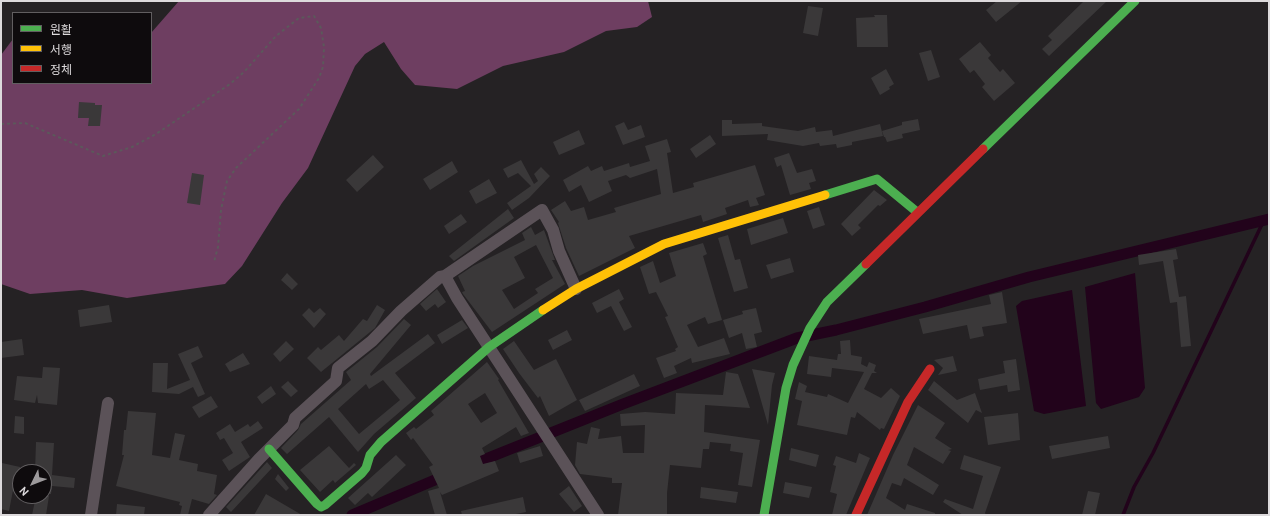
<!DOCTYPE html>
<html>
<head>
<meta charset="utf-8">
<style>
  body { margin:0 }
  #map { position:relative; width:1270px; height:516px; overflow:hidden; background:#252224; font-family:Cabin,"Noto Sans KR",sans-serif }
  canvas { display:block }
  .frame { position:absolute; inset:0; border:2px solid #dddadc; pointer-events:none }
  .legend { position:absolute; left:12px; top:12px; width:140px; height:72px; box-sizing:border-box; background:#0e0b0d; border:1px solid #615e60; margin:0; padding:5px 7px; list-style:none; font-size:12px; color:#dddadc }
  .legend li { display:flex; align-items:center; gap:8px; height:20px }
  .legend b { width:20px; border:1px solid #615e60 }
  .north { position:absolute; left:12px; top:464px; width:40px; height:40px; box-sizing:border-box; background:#0e0b0d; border:1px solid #615e60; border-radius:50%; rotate:227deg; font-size:11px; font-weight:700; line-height:16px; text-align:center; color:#dddadc }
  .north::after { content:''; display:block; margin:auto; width:14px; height:18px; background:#9d9a9c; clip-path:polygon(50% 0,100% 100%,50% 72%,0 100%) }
</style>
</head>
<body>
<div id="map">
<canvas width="1270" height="516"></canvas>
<div class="frame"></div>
<ul class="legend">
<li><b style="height:5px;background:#4caf50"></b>원활</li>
<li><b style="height:5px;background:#ffc107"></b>서행</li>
<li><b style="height:5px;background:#c62828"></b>정체</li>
</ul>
<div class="north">N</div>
</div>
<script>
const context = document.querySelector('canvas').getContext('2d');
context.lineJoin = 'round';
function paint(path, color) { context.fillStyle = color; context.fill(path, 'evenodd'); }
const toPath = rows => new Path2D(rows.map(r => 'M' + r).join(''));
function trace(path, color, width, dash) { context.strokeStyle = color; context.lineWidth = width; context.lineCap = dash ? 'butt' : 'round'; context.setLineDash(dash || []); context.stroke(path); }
const forest = toPath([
  [179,1,648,1,652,17,637,27,606,31,564,52,503,66,457,89,415,85,401,69,384,42,365,54,355,66,308,168,282,203,242,266,225,284,127,298,82,290,30,294,1,284,1,55,13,39,13,83,151,83,151,33]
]);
const water = toPath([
  [1135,273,1145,388,1139,397,1101,409,1096,403,1085,287],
  [1072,290,1086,406,1044,414,1034,411,1016,306,1022,301]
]);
const stream = toPath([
  [1123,515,1134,487,1153,453,1264,220]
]);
const canal = toPath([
  [468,466,623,404,797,338,836,330,925,307,1029,277,1269,219],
  [352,515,449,474]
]);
const building = toPath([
  [997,1,1022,1,996,22,986,10],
  [1084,1,1107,1,1049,56,1042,49,1052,40,1048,36],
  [808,6,823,8,818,36,803,33],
  [874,15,887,15,888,47,857,47,856,18,875,17],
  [980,42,991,55,988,58,1000,72,1003,69,1015,83,994,101,982,87,985,84,974,70,970,73,959,59],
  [931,50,940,77,928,81,919,53],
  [886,69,894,84,889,87,890,89,880,95,871,78],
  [79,102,95,103,95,105,102,105,100,126,88,126,89,118,78,118],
  [918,119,920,130,902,134,903,138,887,142,885,137,884,137,882,131,902,125,902,122],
  [722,120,732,120,732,124,762,123,762,126,798,131,815,127,816,132,832,130,833,136,880,124,883,136,852,142,852,145,837,148,836,144,820,146,819,143,803,146,767,140,768,134,722,136],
  [624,122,628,130,641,125,645,137,623,145,615,126],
  [579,130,585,144,559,155,553,142],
  [710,135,716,144,696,158,690,149],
  [667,139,671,152,667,153,673,193,694,187,693,183,755,165,765,195,756,198,759,205,750,207,748,200,725,208,727,214,703,222,701,215,629,236,635,248,579,276,566,248,558,223,559,222,551,210,565,201,571,211,584,207,588,220,616,212,614,208,661,194,657,169,630,178,626,175,608,181,612,191,589,202,581,185,569,192,563,180,588,166,591,171,602,166,604,171,629,163,630,167,650,161,645,146],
  [789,153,797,173,812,169,816,181,809,183,811,189,790,195,781,165,777,167,774,158],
  [373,155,384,167,357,192,346,180],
  [521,160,534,184,538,181,534,174,541,167,550,176,529,198,512,210,507,203,531,186,518,173,508,178,503,169],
  [452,161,458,172,430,190,423,179],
  [192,173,204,175,200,205,187,203],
  [489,179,497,193,476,204,469,191],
  [874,190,887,200,880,206,878,205,858,225,861,228,852,236,841,224],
  [819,207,825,225,813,229,807,211],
  [508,209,514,218,454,261,449,256],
  [461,214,467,222,449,234,444,226],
  [783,218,788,233,751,245,747,229],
  [531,227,535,235,544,230,555,260,552,260,565,284,492,332,463,294,462,292,465,291,458,276,473,266,525,240,522,233],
  [536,245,553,278,535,289,538,293,514,309,502,290,525,278,514,257],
  [728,235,735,260,740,259,748,288,734,292,718,238],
  [703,243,707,254,703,256,722,320,708,324,705,317,687,325,698,347,724,338,730,354,692,363,691,358,674,366,677,373,664,378,656,358,676,351,675,349,678,347,665,317,668,316,656,292,649,294,640,267,653,261,660,283,676,276,669,253],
  [1176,249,1178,259,1173,260,1179,297,1186,296,1191,346,1181,347,1177,302,1170,303,1163,261,1139,265,1138,255],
  [790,258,794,272,771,279,766,265],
  [287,273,298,284,292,290,281,280],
  [437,289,446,302,438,308,435,304,426,311,420,304],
  [619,289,624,299,619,302,632,327,624,331,611,306,597,313,592,303],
  [1002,292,1007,323,982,327,984,336,970,339,967,325,923,334,919,319,991,304,989,295],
  [109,305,112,322,80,327,78,310],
  [377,305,385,310,375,328,321,372,307,358,318,347,321,350,339,335,344,341,363,319,367,321],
  [309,308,314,313,320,308,326,314,314,328,302,315],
  [756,308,762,332,754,334,757,347,746,349,742,333,729,338,723,320,743,314,742,311],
  [404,319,411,325,370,374,371,376,428,334,435,343,395,373,416,398,374,434,358,452,329,417,287,454,281,448,298,430,301,424,351,380,346,372,377,347],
  [383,380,400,400,359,434,338,409,366,384,369,389],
  [462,320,468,328,442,344,437,335],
  [567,330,572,340,553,350,548,340],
  [22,339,24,355,1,358,1,342],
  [850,340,851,355,862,357,861,364,867,367,869,362,876,365,874,371,877,373,872,373,864,389,881,398,891,388,900,396,884,429,881,428,880,430,857,412,855,418,851,417,847,435,797,425,802,401,795,399,799,382,807,386,805,392,827,397,828,394,848,403,864,372,832,368,831,377,807,374,809,356,837,360,838,354,841,354,840,341],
  [286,341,294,349,280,362,273,354],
  [514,341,534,370,556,359,577,400,549,416,540,396,538,398,519,373,503,349],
  [198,346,203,357,191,363,205,394,198,397,193,387,179,394,152,392,153,363,168,363,167,389,190,380,178,354],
  [243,353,250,364,230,372,225,364],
  [953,356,957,371,938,375,943,368,934,360],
  [1016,359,1020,390,1008,392,1007,385,980,390,978,379,1005,373,1003,361],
  [487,362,499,379,498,380,529,433,521,436,516,427,482,448,485,454,480,456,483,464,495,461,499,471,442,495,440,492,447,515,435,515,428,491,439,488,429,467,433,465,413,438,411,440,406,433,414,427,416,429,434,415,431,411],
  [485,393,497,413,481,423,468,404],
  [43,367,60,368,57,405,38,403,37,395,35,403,14,400,17,376,42,378],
  [752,369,775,373,772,385,768,425],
  [726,372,738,374,750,408,705,405,704,432,760,440,752,487,738,485,743,453,730,451,731,444,710,442,709,449,703,449,701,468,670,465,667,493,667,514,618,515,622,483,612,483,612,478,580,474,575,465,577,442,587,444,591,427,600,429,598,439,621,436,623,453,644,453,645,425,621,426,620,414,645,412,675,414,676,393,723,395],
  [634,374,640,386,585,411,579,400],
  [288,381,298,391,291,397,281,387],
  [934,381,957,400,975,393,982,413,976,410,968,423,928,390],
  [271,386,276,394,262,404,257,397],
  [211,396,218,407,199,418,192,407],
  [918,405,945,423,935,438,952,449,948,450,951,451,943,464,914,447,907,465,939,485,933,495,904,478,901,486,892,483,886,498,905,510,907,504,935,513,935,515,867,515,893,455],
  [128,411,156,413,152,455,170,458,175,433,185,435,179,460,198,464,197,471,217,475,214,494,217,495,209,504,192,499,188,515,180,515,182,506,179,505,180,502,116,486,124,455,122,455,124,430,126,430],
  [1018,413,1020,440,988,445,984,417],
  [15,416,24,417,24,434,14,433],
  [258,421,263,428,241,442,250,457,229,471,222,460,233,453,224,438,220,440,216,433,230,424,235,432,248,424,250,427],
  [1108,436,1110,448,1052,459,1049,446],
  [36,442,54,443,52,475,75,478,74,488,52,486,51,494,44,494,44,472,35,472],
  [329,446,349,468,354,463,356,465,335,483,333,480,320,492,300,470],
  [540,446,543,456,520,463,517,453],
  [791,448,819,455,816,467,789,460],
  [859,453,870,458,846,515,832,515,837,494,830,492,836,466,833,465,836,456,856,463],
  [396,455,406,465,372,497,368,493,355,505,348,498],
  [964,455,1001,467,985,513,986,515,963,515,943,502,945,499,973,509,983,476,960,469],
  [267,462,272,468,231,512,226,507],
  [2,463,20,467,20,481,15,480,9,511,1,509],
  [278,474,289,488,286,491,275,479],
  [785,482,812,487,809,498,783,493],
  [569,486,582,506,574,512,559,494],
  [701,487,738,492,736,503,700,498],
  [1088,491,1100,493,1095,515,1082,515],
  [266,494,302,515,254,515],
  [36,496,49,496,46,515,32,515],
  [523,497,526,512,511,515,462,515,461,511],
  [117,504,145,507,144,515,116,515]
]);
const path = toPath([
  [1,124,25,123,103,156,132,147,156,134,230,84,244,72,276,36,299,18,314,16,321,28,324,47,323,67,319,78,299,109,236,168,227,181,221,210,218,247,214,262]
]);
const street = toPath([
  [445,276,457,298,598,515],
  [91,515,108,403],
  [209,515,259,459,293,425,295,418,336,381,338,368,372,341,401,311,440,277,445,276,542,210,553,230,559,251,576,289]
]);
const fast = toPath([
  [983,149,1135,1],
  [825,195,877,179,917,212],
  [269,449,317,504,321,507,325,505,362,473,366,468,370,455,381,442,489,347,543,310],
  [764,515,786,388,793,365,810,328,827,302,866,264]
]);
const slow = toPath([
  [543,310,576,289,664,244,825,195]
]);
const jam = toPath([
  [866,264,983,149],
  [856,515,908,402,930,369]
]);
paint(forest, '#6e3e61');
paint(water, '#22031b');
trace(stream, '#22031b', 3.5);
trace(canal, '#22031b', 11);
paint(building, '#3a3839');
trace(path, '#5c585b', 2, [3, 3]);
trace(street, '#5b5258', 12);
trace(fast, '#4caf50', 9);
trace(slow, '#ffc107', 9);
trace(jam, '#c62828', 9);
</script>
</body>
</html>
